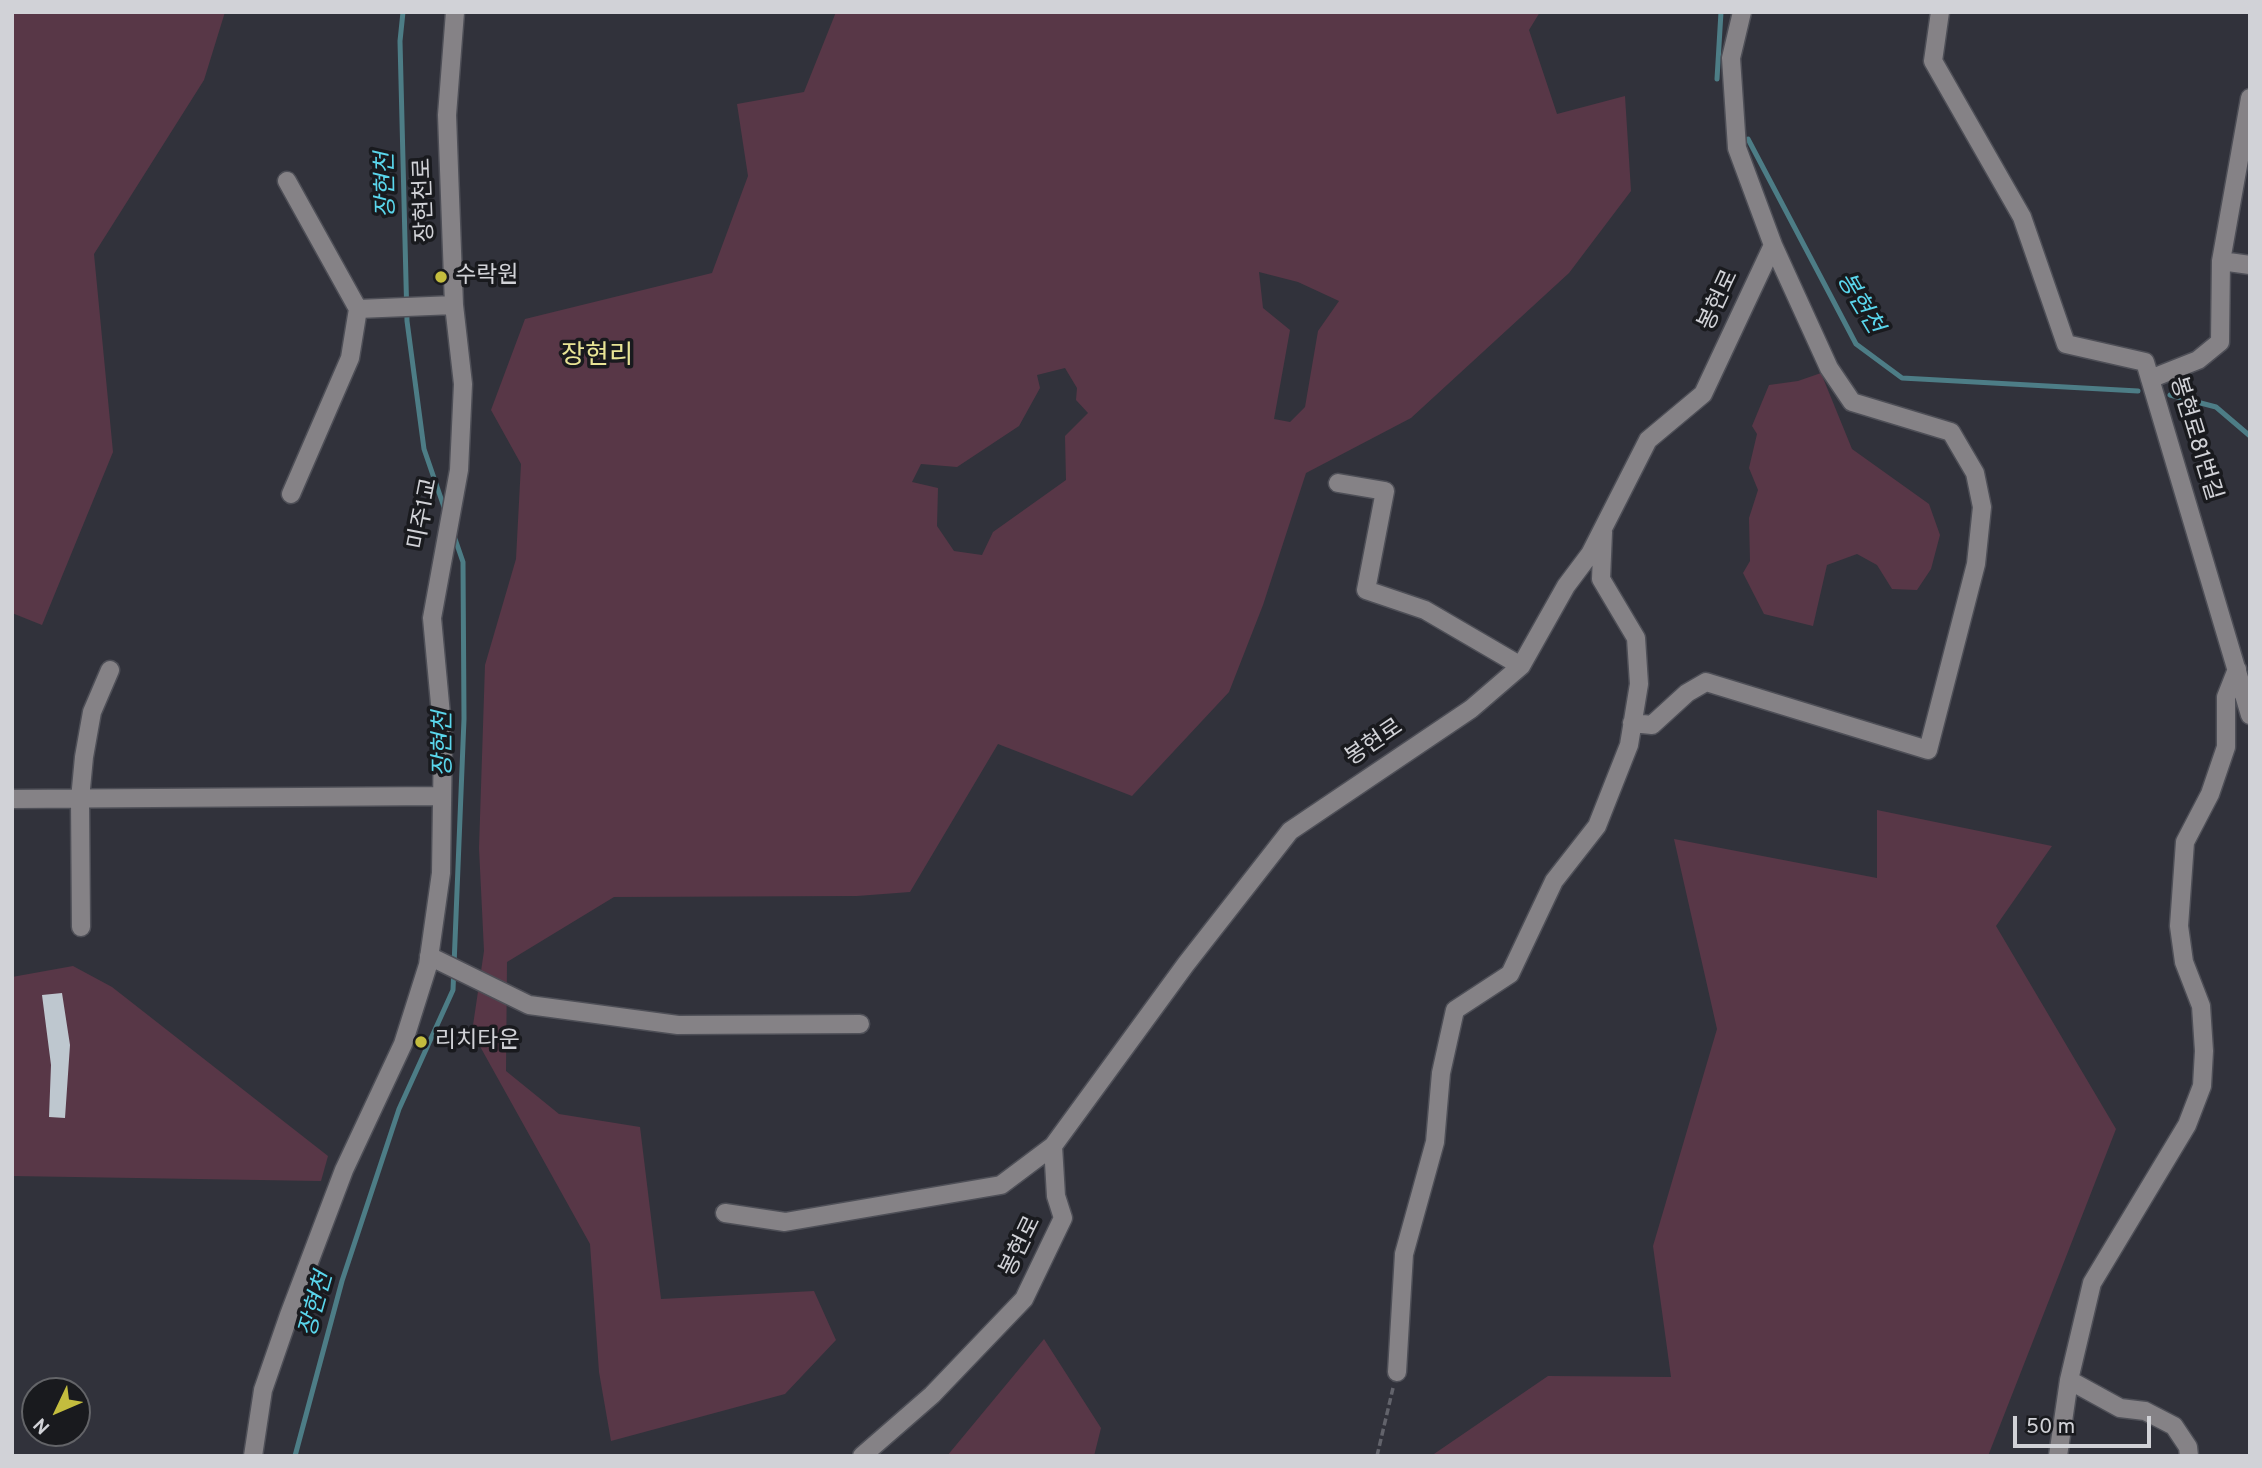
<!DOCTYPE html>
<html>
<head>
<meta charset="utf-8">
<style>
  body { margin:0 }
  #map { position:relative; width:2262px; height:1468px; overflow:hidden; background:#31323b; font-family:Overpass,sans-serif }
  canvas { display:block }
  .frame { position:absolute; inset:0; border:14px solid #d1d2d7; pointer-events:none }
  .north { position:absolute; left:21px; top:1377px; width:70px; height:70px; box-sizing:border-box; background:#191a1e; border:2px solid #636468; border-radius:50%; rotate:226deg; font-size:19px; font-weight:700; line-height:28px; text-align:center; color:#d1d2d7 }
  .north::after { content:''; display:block; margin:auto; width:24px; height:32px; background:#c4bd3e; clip-path:polygon(50% 0,100% 100%,50% 72%,0 100%) }
  .scale { position:absolute; left:2013px; top:1416px; width:138px; height:32px; box-sizing:border-box; border:4px solid #d1d2d7; border-top:0; padding-left:9px; font-size:21px; line-height:24px; white-space:nowrap; color:#d1d2d7; -webkit-text-stroke:5px #191a1e; paint-order:stroke }
</style>
</head>
<body>
<div id="map">
<canvas width="2262" height="1468"></canvas>
<div class="frame"></div>
<div class="north">N</div>
<div class="scale">50 m</div>
</div>
<script>
const context = document.querySelector('canvas').getContext('2d');
context.lineJoin = 'round';
function paint(path, color) { context.fillStyle = color; context.fill(path, 'evenodd'); }
const toPath = rows => new Path2D(rows.map(r => 'M' + r).join(''));
function trace(path, color, width, dash) { context.strokeStyle = color; context.lineWidth = width; context.lineCap = dash ? 'butt' : 'round'; context.setLineDash(dash || []); context.stroke(path); }
function drawText(font, color, halo, rows, align = 'center') {
  context.font = font + ' Overpass,"Noto Sans KR",sans-serif'; context.lineWidth = 7; context.setLineDash([]); context.textBaseline = 'middle'; context.strokeStyle = halo; context.fillStyle = color; for (const [text, x, y, turn = 0] of rows) {
    context.save(); context.translate(x, y); context.rotate((+turn || 0) * Math.PI / 180); context.textAlign = isNaN(turn) ? turn : align; if (halo) context.strokeText(text, 0, 0); context.fillText(text, 0, 0); context.restore();
  }
}
const green = toPath([
  [12,12,225,12,204,80,94,254,113,452,42,625,12,613],
  [836,12,1540,12,1529,30,1557,114,1625,96,1631,191,1569,273,1411,418,1306,473,1263,605,1229,692,1132,796,998,744,910,892,857,896,614,897,507,962,506,1071,559,1114,640,1127,661,1299,814,1291,836,1340,785,1394,611,1441,599,1372,590,1244,472,1032,484,951,479,848,485,665,516,559,521,464,491,410,525,319,712,273,748,176,737,104,804,92],
  [1259,272,1298,282,1339,301,1318,331,1305,407,1290,422,1274,419,1290,330,1263,308],
  [1065,368,1077,388,1076,400,1088,413,1065,436,1066,480,993,532,982,555,954,551,937,526,938,488,912,482,921,464,957,467,1019,426,1040,388,1037,375],
  [1821,373,1852,449,1929,504,1940,535,1931,569,1917,590,1892,589,1877,565,1857,554,1827,565,1813,626,1764,614,1743,573,1750,561,1749,518,1758,490,1749,468,1757,434,1752,426,1769,385,1798,381],
  [1877,810,2052,846,1996,926,2116,1129,1988,1456,1431,1456,1548,1376,1671,1377,1653,1246,1717,1029,1674,839,1877,878],
  [73,966,112,987,328,1156,321,1181,12,1176,12,977],
  [1044,1339,1101,1428,1094,1456,947,1456]
]);
const stream = toPath([
  [403,12,400,41,407,321,424,449,445,510],
  [1717,79,1721,12],
  [1748,139,1856,344,1902,378,2138,391],
  [2170,395,2216,407,2250,436],
  [295,1456,342,1281,399,1109,453,990,464,719,463,562,454,536]
]);
const building = toPath([
  [62,993,70,1045,65,1118,49,1117,51,1065,42,995]
]);
const path = toPath([
  [1377,1456,1393,1388]
]);
const minor = toPath([
  [1940,12,1933,61,2022,217,2066,344,2145,362,2250,715],
  [287,181,358,309],
  [2221,261,2250,98],
  [2150,379,2198,360,2220,342,2221,261,2250,265],
  [1338,483,1385,491,1366,590,1425,610,1521,666],
  [291,494,350,358,358,309,454,305],
  [1632,723,1652,725,1687,693,1706,682,1928,750,1976,564,1982,507,1975,473,1951,432,1852,402,1829,368,1773,245],
  [12,799,442,796],
  [81,927,80,799,84,757,92,712,110,670],
  [429,956,529,1005,678,1025,860,1024],
  [725,1213,785,1222,1001,1185,1053,1146],
  [1397,1372,1404,1254,1435,1142,1441,1073,1455,1010,1510,974,1554,881,1597,826,1629,745,1639,684,1636,638,1601,579,1603,532],
  [2069,1380,2120,1408,2145,1411,2174,1426,2188,1447,2189,1456],
  [253,1456,263,1390,289,1315,344,1170,403,1044,428,965,441,873,443,736,432,618,459,470,463,384,454,305,447,115,455,12],
  [862,1456,932,1395,1024,1299,1063,1218,1056,1196,1053,1146,1186,964,1290,831,1471,709,1521,666,1566,586,1590,554,1648,440,1703,394,1773,245,1737,148,1731,58,1742,12],
  [2058,1456,2069,1380,2092,1283,2187,1125,2202,1086,2204,1051,2201,1006,2184,962,2179,926,2185,842,2210,794,2226,747,2226,697,2237,669]
]);
const markers = [
  [441,277,7,"#c4bd3e"],
  [421,1042,7,"#c4bd3e"]
];
const streetNames = [
  ["장현천로",426,200,-92],
  ["봉현로",1720,301,-65],
  ["봉현로81번길",2194,439,73],
  ["미주1교",425,514,-79],
  ["봉현로",1375,744,-34],
  ["봉현로",1022,1247,-64]
];
const poiNames = [
  ["수락원",455,277],
  ["리치타운",435,1042]
];
const waterNames = [
  ["장현천",388,185,-91],
  ["봉현천",1858,304,59],
  ["장현천",445,744,-90],
  ["장현천",318,1305,-74]
];
const quarterNames = [
  ["장현리",597,358]
];
paint(green, '#583747');
trace(stream, '#4d7d86', 5);
paint(building, '#bec7cf');
trace(minor, '#4e4f57', 21);
trace(path, '#62636b', 3.5, [7, 3.5]);
trace(minor, '#858286', 18);
for (const [x, y, r, color] of markers) { const dot = new Path2D(); dot.arc(x, y, r, 0, 2 * Math.PI); context.fillStyle = color; context.fill(dot); trace(dot, '#191a1e', 2.5); }
drawText('23px', '#d1d2d7', '#191a1e', streetNames);
drawText('23px', '#d1d2d7', '#191a1e', poiNames, 'left');
drawText('italic 24px', '#5ad6ec', '#191a1e', waterNames);
drawText('26px', '#e8e495', '#191a1e', quarterNames);
</script>
</body>
</html>
